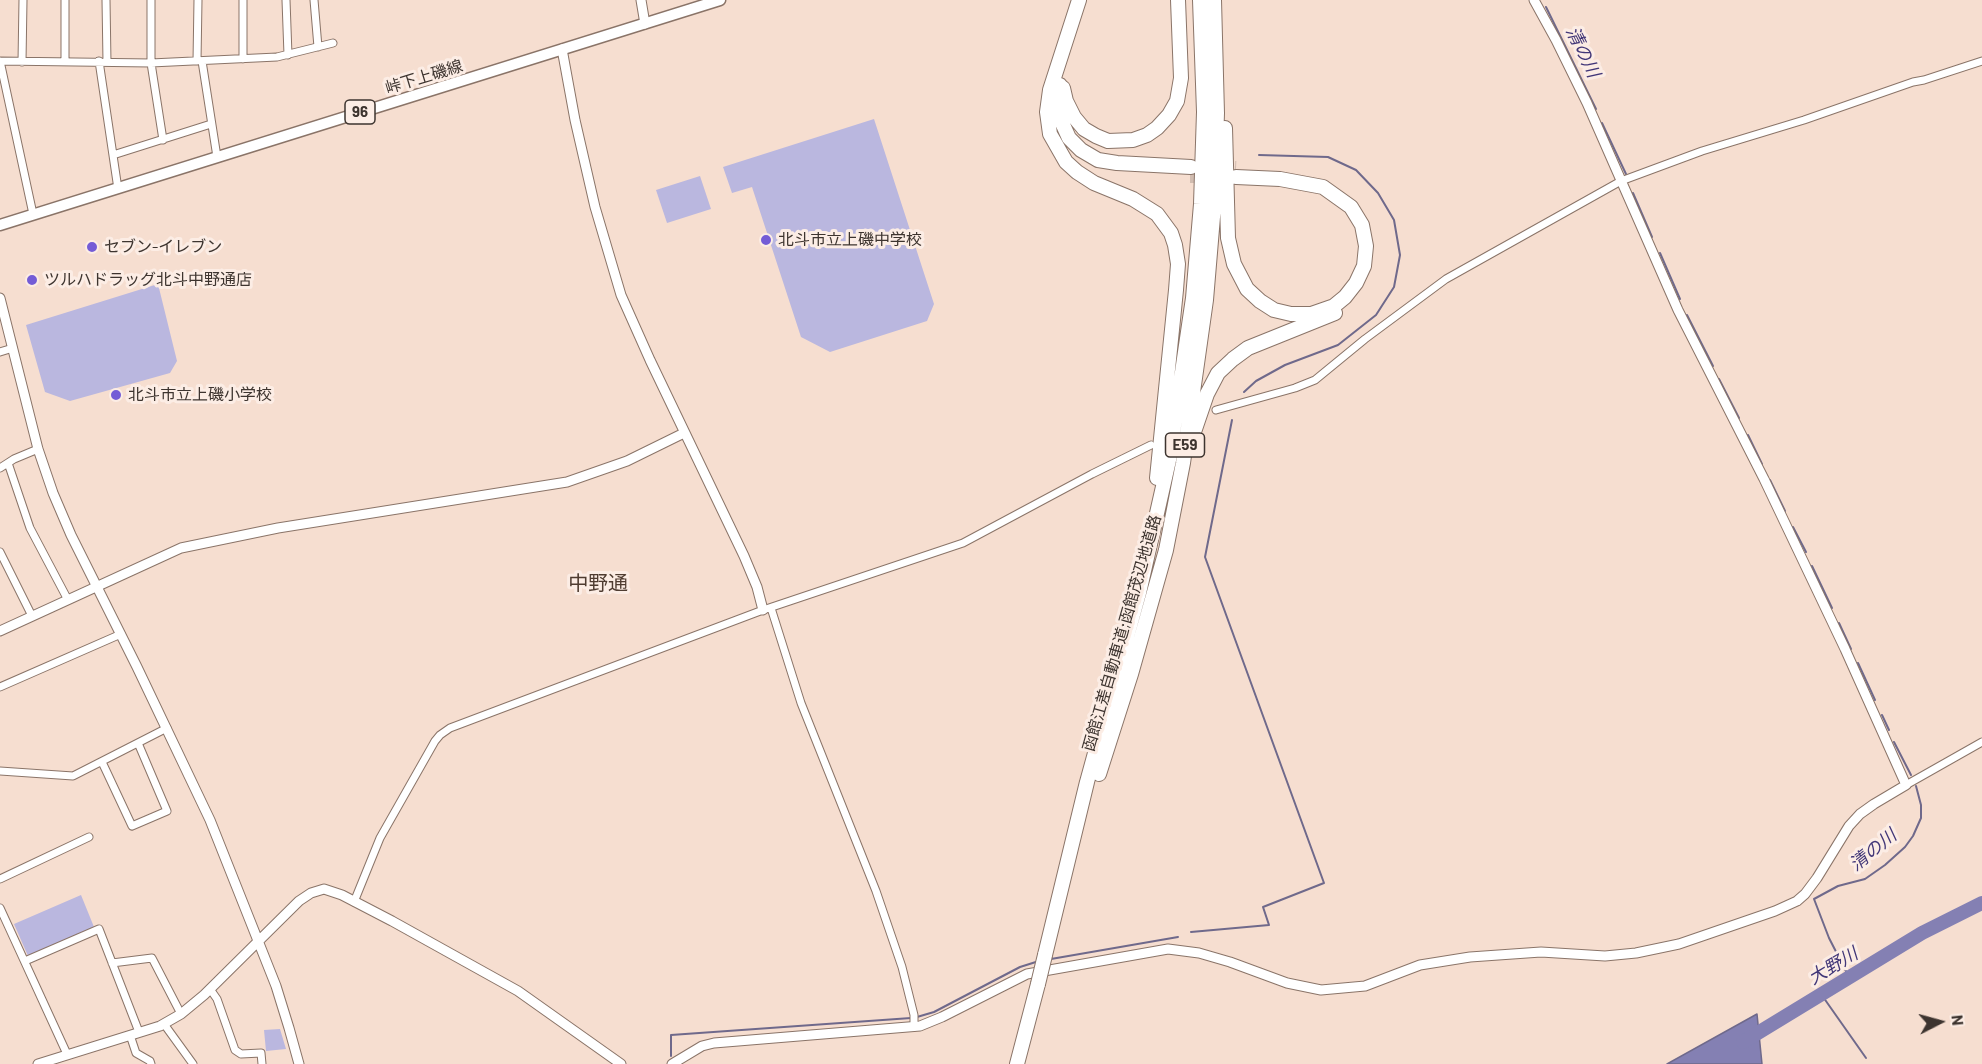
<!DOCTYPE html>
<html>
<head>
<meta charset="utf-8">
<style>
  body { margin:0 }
  #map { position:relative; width:1982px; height:1064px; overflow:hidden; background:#f6ded0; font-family:Barlow,sans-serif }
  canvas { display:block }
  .north { position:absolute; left:1910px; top:992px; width:60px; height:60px; -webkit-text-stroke:4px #fcede5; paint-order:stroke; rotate:84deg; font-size:16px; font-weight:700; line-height:24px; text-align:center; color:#3d342f }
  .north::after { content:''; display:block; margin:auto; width:21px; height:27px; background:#3d342f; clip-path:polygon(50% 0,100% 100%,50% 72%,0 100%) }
</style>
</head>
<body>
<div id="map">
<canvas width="1982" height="1064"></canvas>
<div class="north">N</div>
</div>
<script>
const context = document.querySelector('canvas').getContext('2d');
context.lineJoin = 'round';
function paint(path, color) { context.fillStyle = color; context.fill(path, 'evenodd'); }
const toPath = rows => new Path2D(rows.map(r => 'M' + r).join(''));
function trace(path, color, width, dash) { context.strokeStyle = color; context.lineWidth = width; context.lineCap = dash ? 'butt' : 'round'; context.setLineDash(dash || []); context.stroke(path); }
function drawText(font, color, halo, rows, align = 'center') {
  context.font = font + ' Barlow,"Noto Sans JP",sans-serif'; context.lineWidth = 6; context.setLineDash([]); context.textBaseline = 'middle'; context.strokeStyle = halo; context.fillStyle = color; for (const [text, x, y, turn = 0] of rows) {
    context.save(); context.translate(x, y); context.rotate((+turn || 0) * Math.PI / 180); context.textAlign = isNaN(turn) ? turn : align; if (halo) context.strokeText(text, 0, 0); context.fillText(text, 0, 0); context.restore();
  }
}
const green = toPath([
  [874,119,934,304,927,321,830,352,801,337,752,187,732,193,723,167],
  [700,176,711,209,667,223,656,190],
  [158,284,177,361,170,373,70,401,45,392,26,325],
  [81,895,94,927,28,956,14,924],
  [280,1029,286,1049,266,1051,264,1030]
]);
const water = toPath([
  [1757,1014,1762,1064,1667,1064,1757,1014]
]);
const stream = toPath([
  [1546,7,1596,109],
  [1602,123,1626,174],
  [1633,193,1652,237],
  [1660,253,1680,299],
  [1687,315,1713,366],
  [1719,379,1739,418],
  [1244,392,1256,381,1285,365,1338,345,1376,315,1394,287,1400,255,1394,220,1378,193,1356,170,1328,157,1259,155],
  [1748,435,1762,464],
  [1770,480,1785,511],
  [1793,527,1806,552],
  [1812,566,1832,608],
  [1839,623,1851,649],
  [1858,663,1875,700],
  [1882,715,1889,730],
  [1894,742,1911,775],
  [1191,932,1269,925,1263,907,1324,883,1205,557,1232,420],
  [1051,959,1178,937],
  [1849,977,1829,938,1814,899,1838,886,1865,879,1885,865,1905,847,1913,836,1921,818,1921,805,1916,786],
  [1821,994,1866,1058],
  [917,1017,934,1012,1020,967,1039,961],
  [671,1056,671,1035,911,1018]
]);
const river = toPath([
  [1743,1042,1922,933,1982,903]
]);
const motorwayTunnel = toPath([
  [1214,167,1236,168],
  [1190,176,1213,176]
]);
const minor = toPath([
  [106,0,107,62],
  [151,0,151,63,163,140],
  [243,0,243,59],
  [286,0,288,55],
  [314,0,318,47],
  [0,61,151,63,277,57,333,43],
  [0,61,33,214],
  [65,61,65,0],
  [99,61,118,189],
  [197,61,198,0],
  [202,61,217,157],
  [22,62,23,0],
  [113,155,211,124],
  [0,352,13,348],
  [1216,410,1295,388,1315,380,1365,339,1446,279,1621,181,1702,151,1804,120,1913,82,1924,80,1982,61],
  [8,463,30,528,68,600],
  [0,468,14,459,38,449],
  [0,552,32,616],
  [771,608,801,703,876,891,902,967,914,1015,914,1027],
  [0,687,121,634],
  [102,762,132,826,167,811,138,743],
  [0,771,73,776,167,728],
  [1906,785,1982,742],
  [0,879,89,837],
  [354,902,380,838,435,741,440,735,450,728,763,610,963,543,1092,474,1151,445],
  [0,908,67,1054],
  [25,961,99,929,139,1032],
  [112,963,152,958,181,1014],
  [210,989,217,999,235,1050,241,1054,261,1053,262,1064],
  [164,1024,193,1064],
  [130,1035,136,1053,150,1061,151,1064]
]);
const tertiary = toPath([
  [641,0,645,24],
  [562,49,575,120,595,207,621,295,650,360,744,556,757,587,763,610],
  [0,298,38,449,53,493,71,535,137,667,210,820,276,986,289,1028,299,1064],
  [0,631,181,548,278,528,567,482,627,461,684,433],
  [38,1064,160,1026,181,1014,204,995,299,901,311,893,324,889,342,895,392,921,518,991,621,1064],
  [672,1064,702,1046,714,1043,920,1026,942,1017,1027,974,1168,949,1199,953,1230,962,1287,983,1321,990,1365,986,1420,965,1470,957,1541,952,1605,956,1636,953,1679,944,1775,911,1797,901,1805,894,1817,878,1849,826,1860,814,1874,804,1906,785,1845,649,1764,479,1678,310,1587,103,1556,40,1534,0]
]);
const primary = toPath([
  [0,225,720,0]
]);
const motorway = toPath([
  [1079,0,1050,90,1047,112,1050,134,1066,162,1077,172,1094,183,1133,199,1157,214,1171,233,1175,245,1178,264,1176,290,1157,478],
  [1060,85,1057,97,1059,116,1069,138,1081,150,1098,160,1117,163,1191,167],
  [1063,88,1066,101,1074,117,1084,129,1096,136,1108,141,1133,140,1147,135,1157,128,1169,115,1177,101,1181,78,1178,0],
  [1225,128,1228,238,1234,264,1247,289,1260,301,1274,310,1291,314,1311,314,1334,306,1345,297,1356,283,1364,266,1366,246,1362,225,1351,207,1323,187,1280,179,1236,177],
  [1194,432,1207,394,1218,373,1233,359,1248,348,1335,313],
  [1099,774,1131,674,1166,550,1183,463,1206,300,1214,205,1217,113,1214,0],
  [1045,955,1087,782,1139,593,1169,460,1193,298,1201,204,1204,112,1200,0],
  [1017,1064,1038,984]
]);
const motorwayBridge = toPath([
  [1038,984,1045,955]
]);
const markers = [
  [766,240,6,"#745cd6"],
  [92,247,6,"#745cd6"],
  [32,280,6,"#745cd6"],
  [116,395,6,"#745cd6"]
];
const shields = [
  [360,112,30],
  [1185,445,39]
];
const shieldNames = [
  ["96",360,112],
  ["E59",1185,445]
];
const streetNames = [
  ["峠下上磯線",424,77,-17],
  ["函館江差自動車道;函館茂辺地道路",1122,633,-74]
];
const poiNames = [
  ["北斗市立上磯中学校",778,240],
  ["セブン-イレブン",104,247],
  ["ツルハドラッグ北斗中野通店",44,280],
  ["北斗市立上磯小学校",128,395]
];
const waterNames = [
  ["清の川",1583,52,64],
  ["清の川",1873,850,-39],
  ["大野川",1833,966,-31]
];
const quarterNames = [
  ["中野通",598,583]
];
paint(green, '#bab7df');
paint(water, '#8480b3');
trace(water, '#6f698b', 1.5);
trace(stream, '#6f698b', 2);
trace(river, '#8480b3', 14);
trace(motorwayTunnel, '#d1bcb0', 14, [14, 7]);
trace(minor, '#8a7468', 9);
trace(tertiary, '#8a7468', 11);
trace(primary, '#8a7468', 13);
trace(motorway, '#8a7468', 16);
trace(minor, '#fff', 7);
trace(tertiary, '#fff', 9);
trace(primary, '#fff', 10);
trace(motorway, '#fff', 14);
trace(motorwayBridge, '#8a7468', 16, []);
trace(motorwayBridge, '#fff', 14);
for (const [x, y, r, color] of markers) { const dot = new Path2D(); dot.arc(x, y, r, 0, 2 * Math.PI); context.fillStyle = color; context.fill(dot); trace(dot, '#fcede5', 2); }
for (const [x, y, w] of shields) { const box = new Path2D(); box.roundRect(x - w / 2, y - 12, w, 24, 4.5); context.fillStyle = '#fcede5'; context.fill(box); trace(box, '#3d342f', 1.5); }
drawText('bold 15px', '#3d342f', null, shieldNames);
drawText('16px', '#3d342f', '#fcede5', streetNames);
drawText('16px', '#3d342f', '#fcede5', poiNames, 'left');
drawText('italic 18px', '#423778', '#fcede5', waterNames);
drawText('20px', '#4f3c31', '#fcede5', quarterNames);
</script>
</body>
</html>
